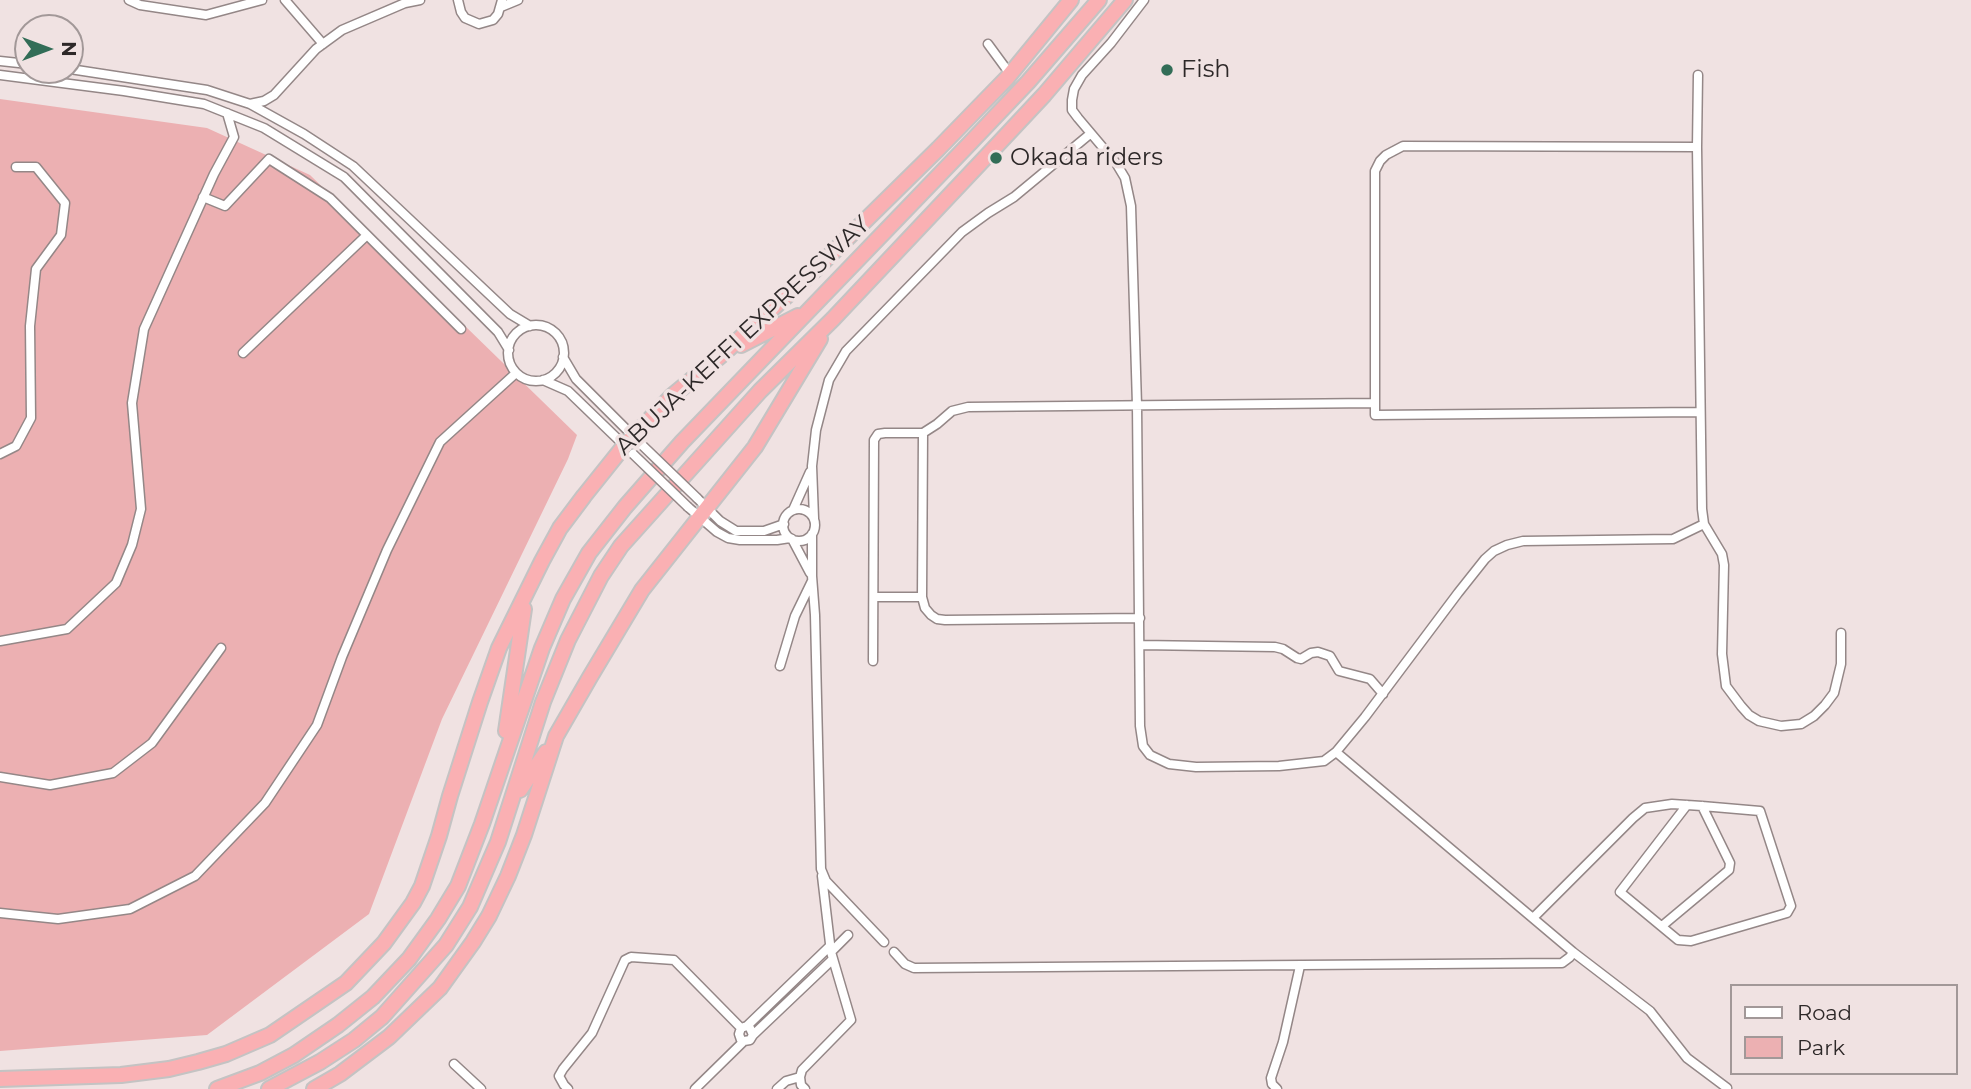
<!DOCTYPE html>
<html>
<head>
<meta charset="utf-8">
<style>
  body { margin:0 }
  #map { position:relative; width:1971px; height:1089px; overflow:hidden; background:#f0e2e2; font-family:Montserrat,sans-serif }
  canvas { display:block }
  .legend { position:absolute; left:1730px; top:984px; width:228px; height:91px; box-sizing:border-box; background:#f0e2e2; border:2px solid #a29898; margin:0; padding:9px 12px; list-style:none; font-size:21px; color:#2d2828 }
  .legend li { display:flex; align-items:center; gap:14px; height:35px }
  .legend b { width:35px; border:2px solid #a29898 }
  .north { position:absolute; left:14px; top:14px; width:70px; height:70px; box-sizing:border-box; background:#f0e2e2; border:2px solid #a29898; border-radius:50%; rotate:90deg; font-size:19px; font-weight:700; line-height:28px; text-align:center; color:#2d2828 }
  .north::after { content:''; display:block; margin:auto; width:24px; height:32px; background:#326d57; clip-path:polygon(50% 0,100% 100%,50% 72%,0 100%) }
</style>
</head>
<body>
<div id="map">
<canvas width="1971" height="1089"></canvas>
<ul class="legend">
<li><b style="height:9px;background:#fff"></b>Road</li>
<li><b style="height:19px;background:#ecb0b2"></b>Park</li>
</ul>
<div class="north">N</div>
</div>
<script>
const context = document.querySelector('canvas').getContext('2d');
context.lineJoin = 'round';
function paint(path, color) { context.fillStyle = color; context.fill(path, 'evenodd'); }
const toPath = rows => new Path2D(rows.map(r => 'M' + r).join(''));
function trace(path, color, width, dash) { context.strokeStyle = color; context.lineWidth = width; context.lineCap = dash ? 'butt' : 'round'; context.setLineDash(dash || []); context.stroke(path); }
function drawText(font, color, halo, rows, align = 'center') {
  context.font = font + ' Montserrat,sans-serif'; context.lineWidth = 7; context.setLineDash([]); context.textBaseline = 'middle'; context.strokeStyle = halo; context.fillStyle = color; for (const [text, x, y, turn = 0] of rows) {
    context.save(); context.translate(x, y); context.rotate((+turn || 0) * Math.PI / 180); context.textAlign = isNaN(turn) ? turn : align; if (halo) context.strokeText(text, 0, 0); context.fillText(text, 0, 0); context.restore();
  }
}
const green = toPath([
  [0,99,207,128,310,175,577,435,568,459,442,719,369,914,207,1035,0,1051]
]);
const street = toPath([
  [129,0,140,5,206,15,262,0],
  [285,0,323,44],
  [458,0,461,12,465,18,479,24,493,20,498,14,502,0],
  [1144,0,1111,43,1082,75,1074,89,1072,100,1072,110,1078,118,1116,163,1125,178,1131,206,1137,405,1140,726,1143,746,1150,755,1169,764,1196,767,1279,766,1324,761,1336,752,1365,717,1458,593,1485,559,1494,551,1507,545,1523,541,1673,539,1704,524],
  [501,7,518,0],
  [988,44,1010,74],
  [0,61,28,64],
  [70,69,207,90,250,104,304,134,353,166,510,314,530,326],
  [0,75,124,91,204,104,264,128,344,177,498,332,509,350],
  [250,104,264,101,274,95,316,49,342,30,405,3,420,0],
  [1697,147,1698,75],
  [203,197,225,206,269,159,330,198,461,329],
  '508 353a28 28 0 1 1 56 0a28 28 0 1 1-56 0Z',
  [243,353,367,235],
  [563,357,576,379,636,439],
  [543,380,568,391,627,448],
  [1699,412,1375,415,1375,171,1380,161,1386,155,1403,146,1697,147,1702,509,1704,524,1722,554,1724,565,1722,654,1726,686,1741,706,1749,715,1759,721,1781,726,1801,724,1814,716,1825,705,1834,693,1841,664,1841,633],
  [923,433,922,597,925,608,931,615,937,619,945,620,1140,618],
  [0,454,16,446,31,418,30,326,36,269,61,235,65,203,36,167,16,167],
  [697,498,720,521,736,531,764,531,784,524],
  [688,507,717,532,728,538,740,540,777,540,790,538],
  '783 525a16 16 0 1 1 32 0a16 16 0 1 1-32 0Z',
  [793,510,810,472],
  [814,518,812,466,816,430,829,380,846,351,962,232,988,213,1014,197,1090,134],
  [812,534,812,576,815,615,821,869,826,881,884,942],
  [792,539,810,573],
  [875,597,922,597],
  [0,641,67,629,116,583,132,545,141,509,132,403,144,329,214,174,234,137,227,113],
  [1140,645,1275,647,1283,649,1297,658,1301,659,1311,653,1318,652,1330,656,1339,671,1370,679,1383,694],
  [873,661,874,440,878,434,885,433,923,433,937,424,952,411,968,407,1374,403],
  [780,666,795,616,812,581],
  [1336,752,1573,952,1650,1011,1687,1058,1727,1088],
  [0,777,50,785,113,773,152,743,221,648],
  [0,913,58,919,130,909,195,876,265,803,317,725,342,657,387,550,440,442,516,373],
  [1534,917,1633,818,1645,808,1672,804,1702,806,1760,811,1791,906,1787,913,1691,941,1678,940,1620,892,1687,805],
  [1662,926,1729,870,1730,863,1702,806],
  [831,952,848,935],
  [894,952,905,964,914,968,1562,963,1570,957,1573,952],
  [747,1026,830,946],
  [753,1035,833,959],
  [454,1064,481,1089],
  [568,1089,564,1085,559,1076,563,1069,592,1033,625,960,631,957,674,960,741,1028,739,1034,741,1040,744,1041,750,1040,753,1035,750,1028,747,1026,741,1028],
  [695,1089,744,1041],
  [777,1089,786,1081,800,1077],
  [805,1089,801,1085,800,1077,802,1070,851,1020,831,952,822,876],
  [1277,1089,1272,1084,1271,1078,1283,1042,1300,966]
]);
const highway = toPath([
  [741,345,798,316],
  [506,731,524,609],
  [520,790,546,752],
  [0,1079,121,1075,169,1069,198,1062,226,1054,270,1035,346,983,384,943,413,903,422,886,439,836,450,796,480,702,499,648,542,561,560,528,584,496,624,446,672,396,724,353,818,267,938,149,1007,78,1071,0],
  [217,1089,260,1073,294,1055,338,1025,373,997,409,959,438,919,458,886,482,824,542,648,563,599,589,553,625,507,682,442,971,142,1028,82,1099,0],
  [269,1089,320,1062,354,1040,382,1017,446,945,470,907,498,842,543,702,568,640,601,576,621,546,760,391,833,319,1000,142,1044,95,1125,0],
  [314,1089,340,1074,389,1037,440,988,473,942,489,916,508,876,524,835,556,736,590,677,642,590,755,447,820,339]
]);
const streetBridge = toPath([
  [643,446,697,498],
  [633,454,688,507]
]);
const markers = [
  [1167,70,7,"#326d57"],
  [996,158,7,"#326d57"]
];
const poiNames = [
  ["Fish",1181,70],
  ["Okada riders",1010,158]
];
const streetNames = [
  ["ABUJA-KEFFI EXPRESSWAY",743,336,-43]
];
paint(green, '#ecb0b2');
trace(street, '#948787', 11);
trace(highway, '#c4c3c3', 18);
trace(street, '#fff', 8);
trace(highway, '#fab0b3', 14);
trace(streetBridge, '#948787', 11, []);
trace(streetBridge, '#fff', 8);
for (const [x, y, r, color] of markers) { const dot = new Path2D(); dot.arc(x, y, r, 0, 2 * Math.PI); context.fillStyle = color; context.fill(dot); trace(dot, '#f0e2e2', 2.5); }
drawText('24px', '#2d2828', '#f0e2e2', poiNames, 'left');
drawText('24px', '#2d2828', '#f0e2e2', streetNames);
</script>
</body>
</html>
